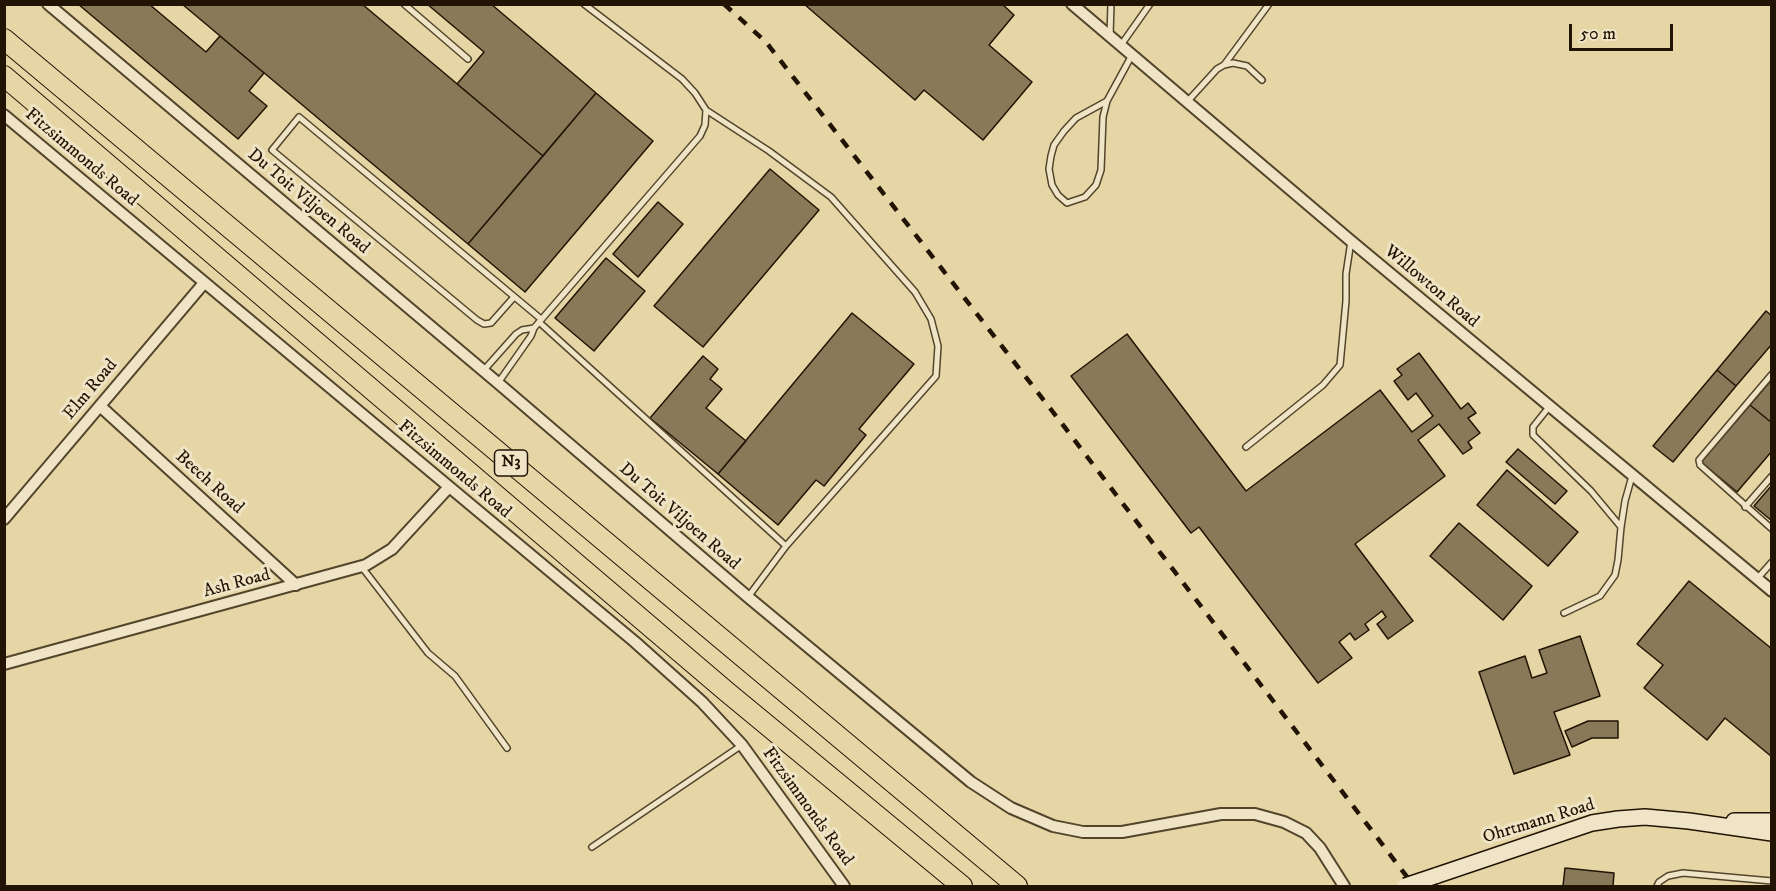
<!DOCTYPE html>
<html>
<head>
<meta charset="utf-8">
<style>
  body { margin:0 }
  #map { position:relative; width:1776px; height:891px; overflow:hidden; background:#e6d6a6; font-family:"IM FELL DW Pica",serif }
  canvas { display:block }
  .frame { position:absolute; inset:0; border:6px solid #221404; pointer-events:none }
  .scale { position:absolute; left:1569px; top:24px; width:104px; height:27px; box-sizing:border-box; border:3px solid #221404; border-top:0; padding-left:8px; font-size:18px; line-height:21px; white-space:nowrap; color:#221404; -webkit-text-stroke:4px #efe4c5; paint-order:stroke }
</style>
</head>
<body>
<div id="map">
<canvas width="1776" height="891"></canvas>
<div class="frame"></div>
<div class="scale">50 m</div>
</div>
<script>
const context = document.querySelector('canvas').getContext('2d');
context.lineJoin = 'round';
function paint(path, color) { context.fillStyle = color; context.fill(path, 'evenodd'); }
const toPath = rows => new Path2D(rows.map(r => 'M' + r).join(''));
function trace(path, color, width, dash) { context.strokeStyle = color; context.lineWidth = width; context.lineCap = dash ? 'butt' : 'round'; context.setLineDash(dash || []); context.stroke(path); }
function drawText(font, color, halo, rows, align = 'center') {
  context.font = font + ' "IM FELL DW Pica",serif'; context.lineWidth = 6; context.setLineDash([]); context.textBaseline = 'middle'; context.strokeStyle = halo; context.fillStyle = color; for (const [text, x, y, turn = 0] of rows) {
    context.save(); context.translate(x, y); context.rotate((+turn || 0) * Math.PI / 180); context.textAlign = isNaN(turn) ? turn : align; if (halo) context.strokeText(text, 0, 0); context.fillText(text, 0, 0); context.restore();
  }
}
const building = toPath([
  [78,4,149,4,206,52,220,36,264,73,249,91,267,106,238,139,78,4],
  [182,4,362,4,543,156,468,244,182,4],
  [427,4,491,4,596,93,543,156,457,84,484,52,427,4],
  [804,4,1002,4,1014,15,989,45,1032,82,983,140,924,90,915,100,804,4],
  [596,93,653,141,525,292,468,244,596,93],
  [770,169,819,210,703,347,654,306,770,169],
  [658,202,683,224,638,277,613,254,658,202],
  [606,258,645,291,594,351,555,318,606,258],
  [1766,311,1772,316,1772,344,1736,386,1717,370,1766,311],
  [852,313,914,364,859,429,866,435,824,486,816,480,778,525,718,474,852,313],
  [1127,334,1246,491,1380,390,1412,432,1433,416,1416,393,1408,400,1394,381,1402,375,1397,369,1419,353,1461,409,1468,403,1476,413,1468,418,1480,433,1468,442,1472,448,1463,454,1439,424,1418,440,1445,476,1355,544,1413,621,1388,639,1377,624,1386,617,1382,611,1365,624,1369,630,1355,640,1350,633,1339,642,1352,658,1318,683,1199,527,1191,533,1071,376,1127,334],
  [703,356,718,369,710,379,722,389,706,408,746,441,718,474,650,418,703,356],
  [1717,370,1736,386,1673,462,1653,446,1717,370],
  [1772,379,1772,423,1750,405,1772,379],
  [1750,405,1772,423,1772,451,1737,492,1701,462,1750,405],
  [1518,449,1567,491,1555,504,1506,462,1518,449],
  [1507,470,1578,532,1548,566,1477,505,1507,470],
  [1772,485,1772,521,1754,506,1772,485],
  [1459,523,1532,586,1503,620,1430,556,1459,523],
  [1689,581,1772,649,1772,757,1725,718,1707,740,1644,688,1663,665,1637,644,1689,581],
  [1580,636,1600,696,1554,712,1570,755,1514,774,1479,672,1525,656,1532,678,1547,673,1539,650,1580,636],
  [1588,721,1618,721,1618,738,1592,738,1572,747,1565,731,1588,721],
  [1565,868,1614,873,1613,886,1563,886,1565,868]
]);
const lane = toPath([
  [404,4,468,59],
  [1110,36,1111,4],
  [1121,45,1150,4],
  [1224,65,1269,4],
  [1107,101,1076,118,1064,131,1054,145,1051,156,1049,169,1052,185,1058,195,1067,203,1085,197,1096,185,1101,170,1103,117,1107,101,1132,55],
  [1187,102,1217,69,1224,65,1233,63,1247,66,1262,80],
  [514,297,491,323,484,324,477,320,272,150,299,117,541,319],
  [539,322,786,546,936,376,938,346,931,319,915,292,831,197,769,151,706,110],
  [484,370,516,334,522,330,534,328],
  [1772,374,1699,460,1700,465,1772,529],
  [498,383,531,336,534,328,700,136,705,125,706,110,695,93,682,79,584,4],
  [1549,407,1533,427,1533,435,1591,491,1621,527],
  [1246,447,1323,385,1340,365,1346,301,1346,274,1351,241],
  [1745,507,1772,476],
  [361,566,428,653,455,676,507,748],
  [1757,579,1772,562],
  [748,597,786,546],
  [1564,613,1600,596,1615,575,1618,560,1621,527,1625,501,1632,476],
  [592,847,742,745],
  [1657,886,1659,882,1668,876,1683,873,1772,881]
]);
const street = toPath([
  [48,4,498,383,748,597,971,782,1011,808,1053,826,1083,832,1122,832,1221,814,1255,814,1284,822,1306,833,1320,848,1344,886],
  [1072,4,1351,241,1772,591],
  [4,115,635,642,702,702,742,745,844,886],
  [100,406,296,585],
  [4,519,204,283],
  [4,664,366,565,392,549,449,487]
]);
const secondary = toPath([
  [1734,821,1772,821],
  [1435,876,1592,823,1618,819,1645,817,1689,821,1772,833]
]);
const highway = toPath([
  [4,39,1017,886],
  [4,76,727,692,962,886]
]);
const rail = toPath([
  [724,4,766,42,1063,425,1414,886]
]);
const secondaryBridge = toPath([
  [1405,886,1435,876]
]);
const shields = [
  [511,463,33]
];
const shieldNames = [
  ["N3",511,463]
];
const streetNames = [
  ["Fitzsimmonds Road",81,158,40],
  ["Du Toit Viljoen Road",308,202,40],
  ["Willowton Road",1431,287,40],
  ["Elm Road",91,390,-50],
  ["Fitzsimmonds Road",454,470,40],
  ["Beech Road",209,483,42],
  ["Du Toit Viljoen Road",679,517,41],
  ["Ash Road",237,584,-15],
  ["Fitzsimmonds Road",807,807,54],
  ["Ohrtmann Road",1539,822,-17]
];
paint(building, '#887958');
trace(building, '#221404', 1.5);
trace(lane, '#53442c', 8);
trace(street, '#53442c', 14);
trace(secondary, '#221404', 18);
trace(highway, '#221404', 22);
trace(lane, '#efe4c5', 5);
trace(street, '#efe4c5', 10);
trace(secondary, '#efe4c5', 15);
trace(highway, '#e6d6a6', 20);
trace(rail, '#221404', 4.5, [10, 10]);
trace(secondaryBridge, '#221404', 18, []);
trace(secondaryBridge, '#efe4c5', 15);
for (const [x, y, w] of shields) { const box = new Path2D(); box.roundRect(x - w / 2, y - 13, w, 26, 4.5); context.fillStyle = '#efe4c5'; context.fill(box); trace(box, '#221404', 1.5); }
drawText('bold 16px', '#221404', null, shieldNames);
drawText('18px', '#221404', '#efe4c5', streetNames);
</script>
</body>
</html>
